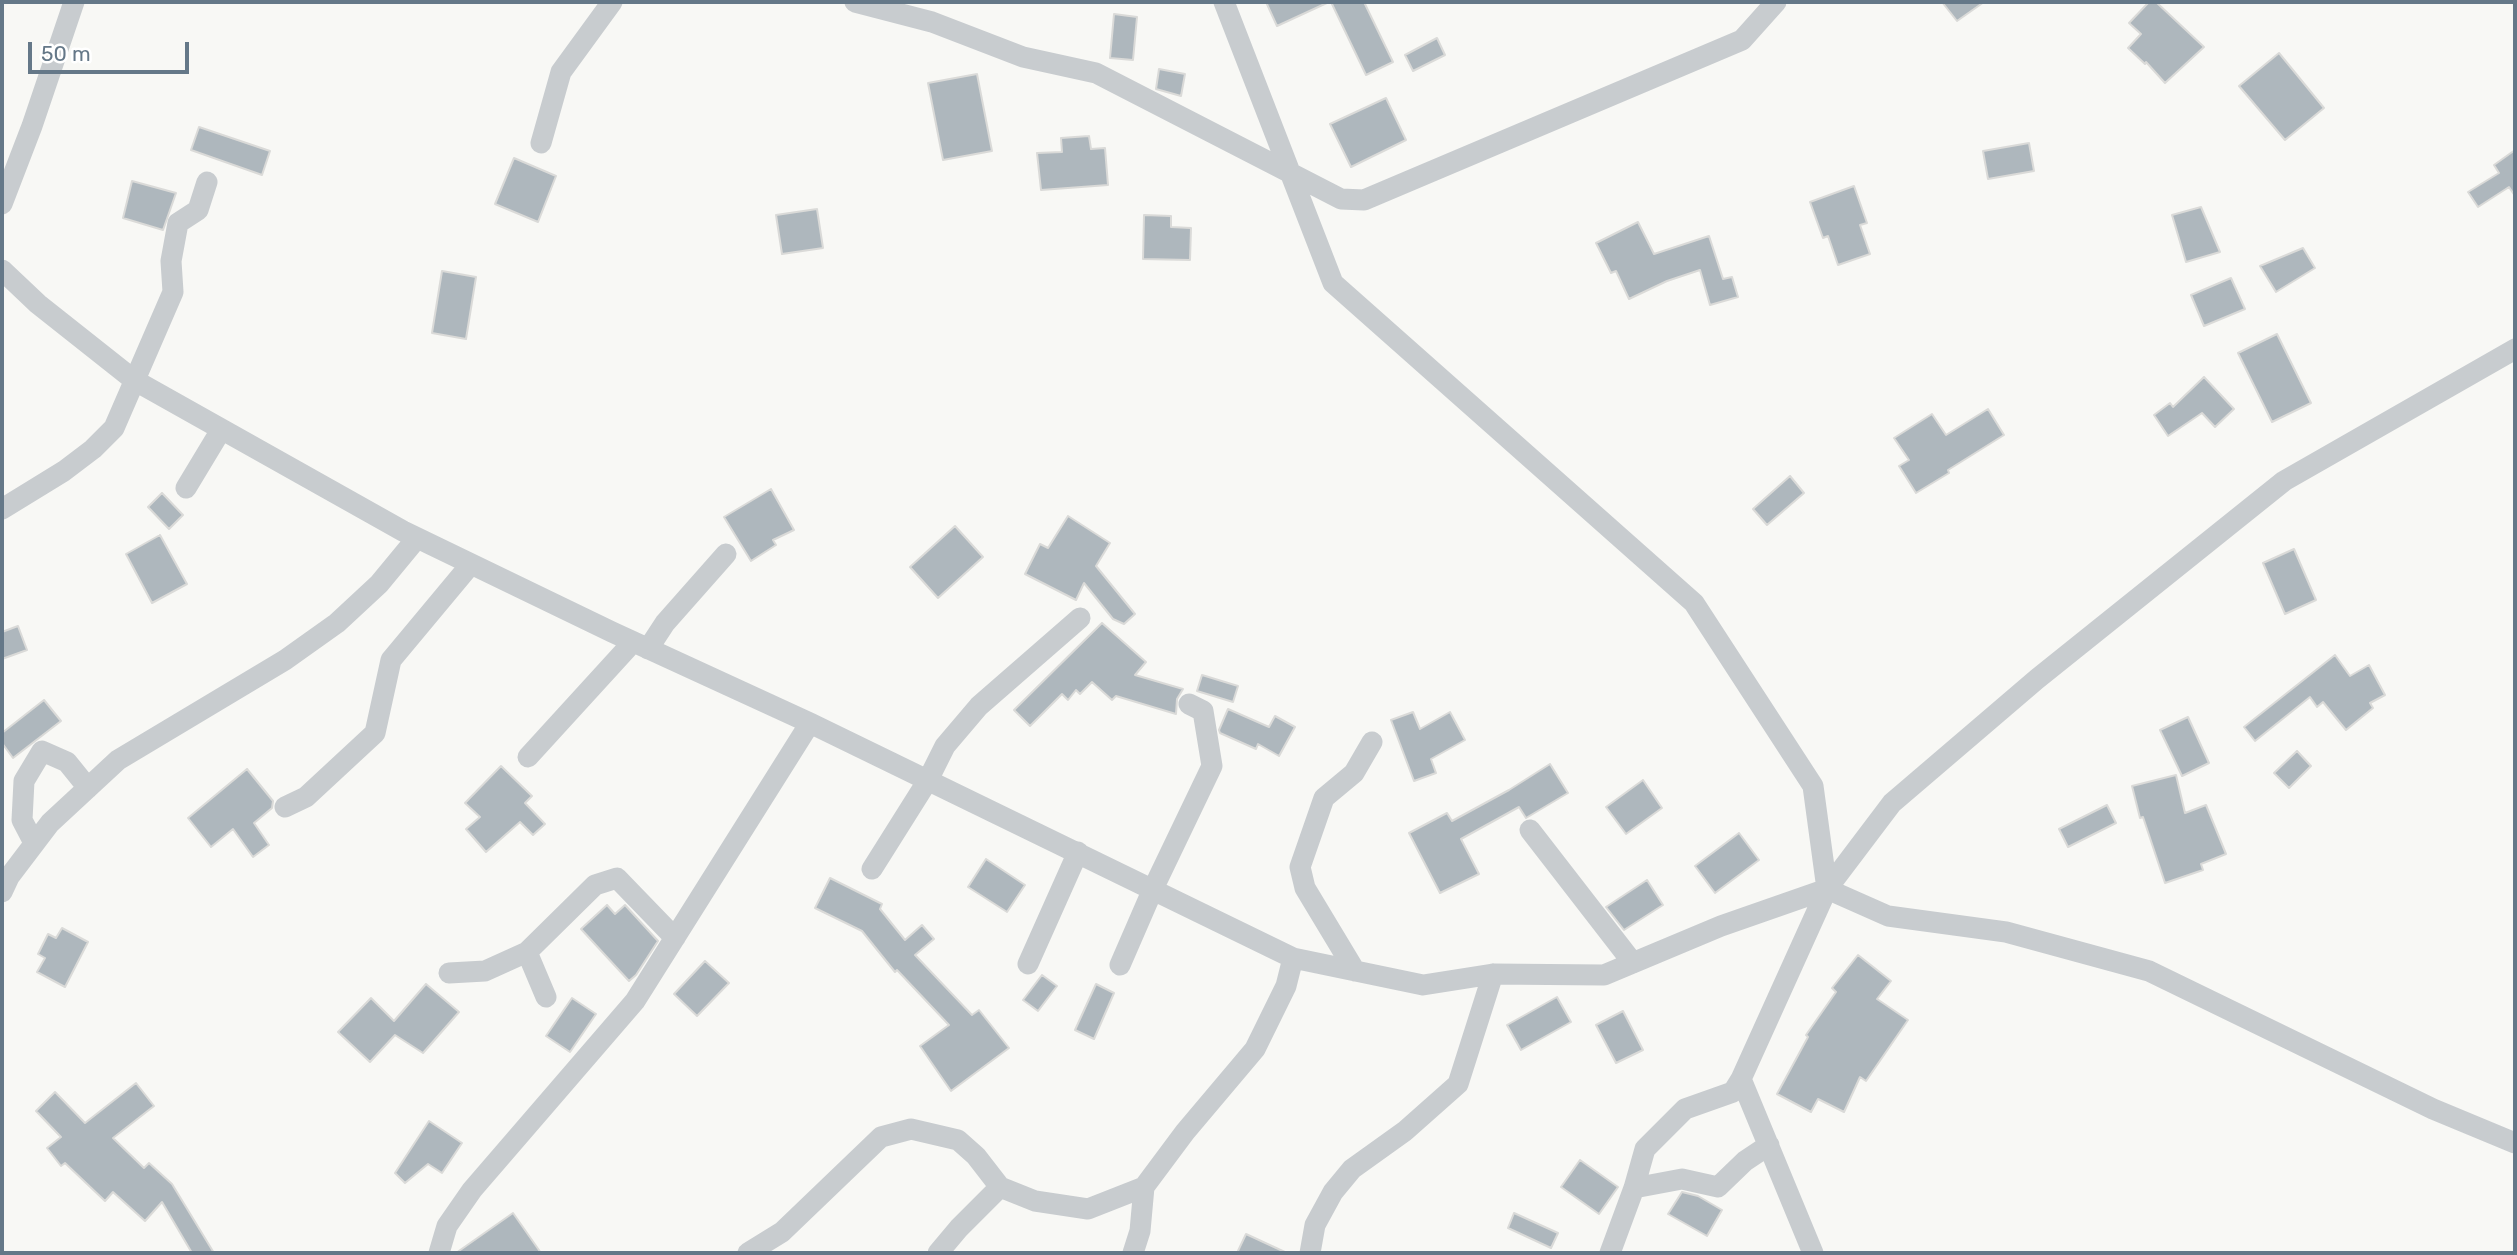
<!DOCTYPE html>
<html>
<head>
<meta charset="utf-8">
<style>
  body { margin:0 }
  #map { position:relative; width:2517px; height:1255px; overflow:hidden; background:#f8f8f5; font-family:Rubik,sans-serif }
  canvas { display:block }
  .frame { position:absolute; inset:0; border:4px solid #657888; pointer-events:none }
  .scale { position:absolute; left:28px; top:42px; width:161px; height:32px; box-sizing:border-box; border:4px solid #657888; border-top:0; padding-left:9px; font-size:21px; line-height:24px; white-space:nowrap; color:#657888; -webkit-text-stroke:5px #fff; paint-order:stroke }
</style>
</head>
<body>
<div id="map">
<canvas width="2517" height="1255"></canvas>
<div class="frame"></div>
<div class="scale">50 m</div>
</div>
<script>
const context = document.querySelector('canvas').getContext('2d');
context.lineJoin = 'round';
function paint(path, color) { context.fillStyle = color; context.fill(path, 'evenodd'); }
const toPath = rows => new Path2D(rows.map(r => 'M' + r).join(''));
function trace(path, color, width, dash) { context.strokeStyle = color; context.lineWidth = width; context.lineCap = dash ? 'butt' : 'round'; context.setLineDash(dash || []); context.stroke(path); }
const building = toPath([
  [1266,2,1329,2,1277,26,1266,2],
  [1331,2,1364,2,1393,62,1366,75,1331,2],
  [1942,2,1984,2,1957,21,1942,2],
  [2149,2,2156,2,2204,47,2165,83,2146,62,2145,64,2128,48,2141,34,2129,23,2149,2],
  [1114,14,1137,17,1133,60,1110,58,1114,14],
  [1437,38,1445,55,1413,71,1405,55,1437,38],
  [2279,53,2324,108,2285,140,2239,86,2279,53],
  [1159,69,1185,74,1181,96,1156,89,1159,69],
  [977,74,992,151,943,160,928,83,977,74],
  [1386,98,1406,140,1351,167,1330,124,1386,98],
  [199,127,270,151,262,175,191,150,199,127],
  [1089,136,1091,149,1105,148,1108,185,1041,190,1037,153,1062,152,1061,138,1089,136],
  [2029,143,2034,171,1988,179,1983,151,2029,143],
  [2515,150,2515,196,2509,187,2478,207,2468,192,2499,173,2494,165,2515,150],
  [514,158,556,176,538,222,495,204,514,158],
  [132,181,176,193,163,230,123,218,132,181],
  [1854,186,1867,223,1860,225,1870,254,1838,265,1828,236,1823,238,1810,202,1854,186],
  [2201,207,2220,252,2186,262,2172,215,2201,207],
  [817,209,823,248,782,254,776,215,817,209],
  [1144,215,1171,216,1171,227,1191,228,1190,260,1143,259,1144,215],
  [1638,222,1654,254,1709,236,1723,279,1732,277,1738,297,1710,305,1700,270,1667,281,1629,299,1616,271,1611,273,1596,243,1638,222],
  [2303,248,2315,268,2276,292,2260,266,2303,248],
  [442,271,476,277,466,339,432,333,442,271],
  [2231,278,2245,309,2204,326,2191,295,2231,278],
  [2277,334,2311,403,2272,422,2238,353,2277,334],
  [2204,377,2234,409,2215,427,2202,413,2168,436,2154,415,2170,403,2173,407,2204,377],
  [1988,409,2004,435,1948,470,1949,473,1916,493,1899,466,1909,460,1894,438,1932,414,1946,435,1988,409],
  [1790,476,1804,493,1767,525,1753,509,1790,476],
  [771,489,794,530,773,540,776,545,751,561,724,517,771,489],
  [162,493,183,515,169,529,148,507,162,493],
  [1068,516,1110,543,1096,566,1135,614,1124,624,1113,619,1084,583,1076,600,1025,574,1040,544,1048,548,1068,516],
  [955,526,983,557,938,598,910,567,955,526],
  [160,535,187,584,152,603,126,554,160,535],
  [2294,549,2316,600,2285,614,2263,563,2294,549],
  [1102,623,1146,662,1135,675,1183,689,1177,699,1176,714,1116,696,1112,700,1092,682,1080,694,1076,690,1068,700,1062,694,1030,726,1014,710,1102,623],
  [18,626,27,650,2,659,2,632,18,626],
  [2335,655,2350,676,2369,665,2385,695,2370,703,2373,708,2346,730,2323,702,2317,707,2310,697,2255,741,2244,727,2335,655],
  [1202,675,1238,686,1233,702,1197,691,1202,675],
  [44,700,61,721,13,758,2,743,2,733,44,700],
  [1228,709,1269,727,1275,716,1295,727,1279,756,1258,744,1256,749,1220,733,1219,730,1228,709],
  [1413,712,1420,729,1450,712,1465,740,1431,759,1436,773,1414,781,1391,720,1413,712],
  [2188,717,2209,763,2182,776,2160,730,2188,717],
  [2297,751,2311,766,2289,788,2274,773,2297,751],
  [1550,764,1568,793,1526,818,1519,807,1461,839,1479,874,1440,893,1409,833,1447,813,1452,821,1509,790,1550,764],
  [501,766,532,796,525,803,545,824,533,835,520,822,486,852,466,829,480,817,465,803,501,766],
  [247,769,273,801,272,808,254,823,269,845,253,857,233,829,211,847,188,818,247,769],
  [2176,775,2185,813,2206,805,2226,854,2201,864,2203,870,2165,883,2143,817,2140,818,2132,786,2176,775],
  [1643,780,1662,808,1626,834,1606,807,1643,780],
  [2107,805,2116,823,2068,847,2059,829,2107,805],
  [1739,833,1759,860,1715,893,1695,866,1739,833],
  [986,859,1025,885,1007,912,968,887,986,859],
  [830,878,882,904,880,909,905,940,922,925,934,939,915,955,972,1015,979,1010,1009,1048,951,1091,920,1046,949,1025,897,970,895,972,862,931,815,908,830,878],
  [1647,880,1663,905,1624,930,1606,907,1647,880],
  [607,905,615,914,625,905,658,941,636,975,629,981,581,929,607,905],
  [62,928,88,942,65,987,37,972,45,958,38,954,48,934,56,938,62,928],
  [1858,955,1891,981,1877,999,1908,1020,1866,1081,1860,1077,1844,1112,1818,1099,1811,1112,1777,1094,1808,1037,1806,1035,1836,992,1832,988,1858,955],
  [705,961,729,983,697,1016,674,994,705,961],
  [1042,975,1057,986,1038,1011,1023,1000,1042,975],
  [426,984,459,1012,423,1053,395,1035,370,1062,338,1032,371,998,394,1021,426,984],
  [1096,984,1114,993,1094,1039,1075,1030,1096,984],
  [1557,997,1571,1022,1521,1050,1507,1025,1557,997],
  [572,998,596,1014,570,1052,546,1036,572,998],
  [1623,1011,1643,1050,1616,1063,1596,1025,1623,1011],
  [136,1083,154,1106,113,1138,144,1168,149,1163,172,1184,214,1253,192,1253,162,1202,145,1221,113,1192,105,1201,65,1163,61,1166,47,1148,61,1137,36,1111,55,1092,85,1123,136,1083],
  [429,1121,462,1143,442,1173,428,1164,405,1183,395,1173,429,1121],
  [1580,1160,1618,1187,1599,1214,1561,1187,1580,1160],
  [1682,1192,1698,1196,1722,1210,1707,1236,1668,1214,1682,1192],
  [513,1213,541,1253,456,1253,513,1213],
  [1514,1213,1558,1233,1551,1248,1508,1228,1514,1213],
  [1246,1234,1287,1253,1237,1253,1246,1234]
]);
const street = toPath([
  [855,2,932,22,1023,57,1096,73,1341,199,1364,200,1742,40,1776,2],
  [1224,2,1333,283,1694,603,1813,786,1827,889,1741,1079,1813,1253],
  [541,143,561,72,612,2],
  [2,204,32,126,74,2],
  [2,270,38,304,134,380,403,531,612,632,810,723,1293,958,1423,985,1493,974,1604,975,1721,926,1827,889,1892,803,2037,679,2284,481,2515,349],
  [186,488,221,430],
  [2,509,64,471,93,449,114,428,173,292,171,261,178,223,198,210,207,182],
  [648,649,665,623,726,554],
  [528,757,633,642],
  [285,807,306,797,375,733,391,660,471,564],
  [1530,830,1633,963],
  [34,843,22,820,24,781,42,751,67,762,88,788],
  [872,869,928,780,945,746,979,706,1080,618],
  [1827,889,1888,916,2006,932,2149,971,2433,1109,2515,1143],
  [2,892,9,877,50,823,118,760,285,660,337,623,379,584,417,538],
  [527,952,546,997],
  [1028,964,1078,852],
  [1120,965,1153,889,1212,766,1203,711,1189,704],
  [1355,971,1305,888,1300,867,1324,798,1354,773,1372,742],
  [449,973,485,971,527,952,595,885,617,878,675,938],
  [1634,1188,1682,1179,1718,1187,1745,1161,1769,1145],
  [439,1253,447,1226,472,1190,635,1001,810,723],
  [748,1253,782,1232,881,1137,911,1129,958,1140,976,1156,1000,1187],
  [938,1253,959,1228,1000,1187,1035,1201,1088,1209,1144,1187],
  [1133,1253,1140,1231,1144,1187,1185,1132,1255,1049,1286,986,1293,958],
  [1310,1253,1315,1225,1333,1192,1352,1169,1405,1131,1458,1084,1493,974],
  [1610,1253,1634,1188,1645,1149,1685,1109,1733,1092,1741,1079]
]);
paint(building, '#aeb7bd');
trace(building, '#dadad8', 2);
trace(street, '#c8cccf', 21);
</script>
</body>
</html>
